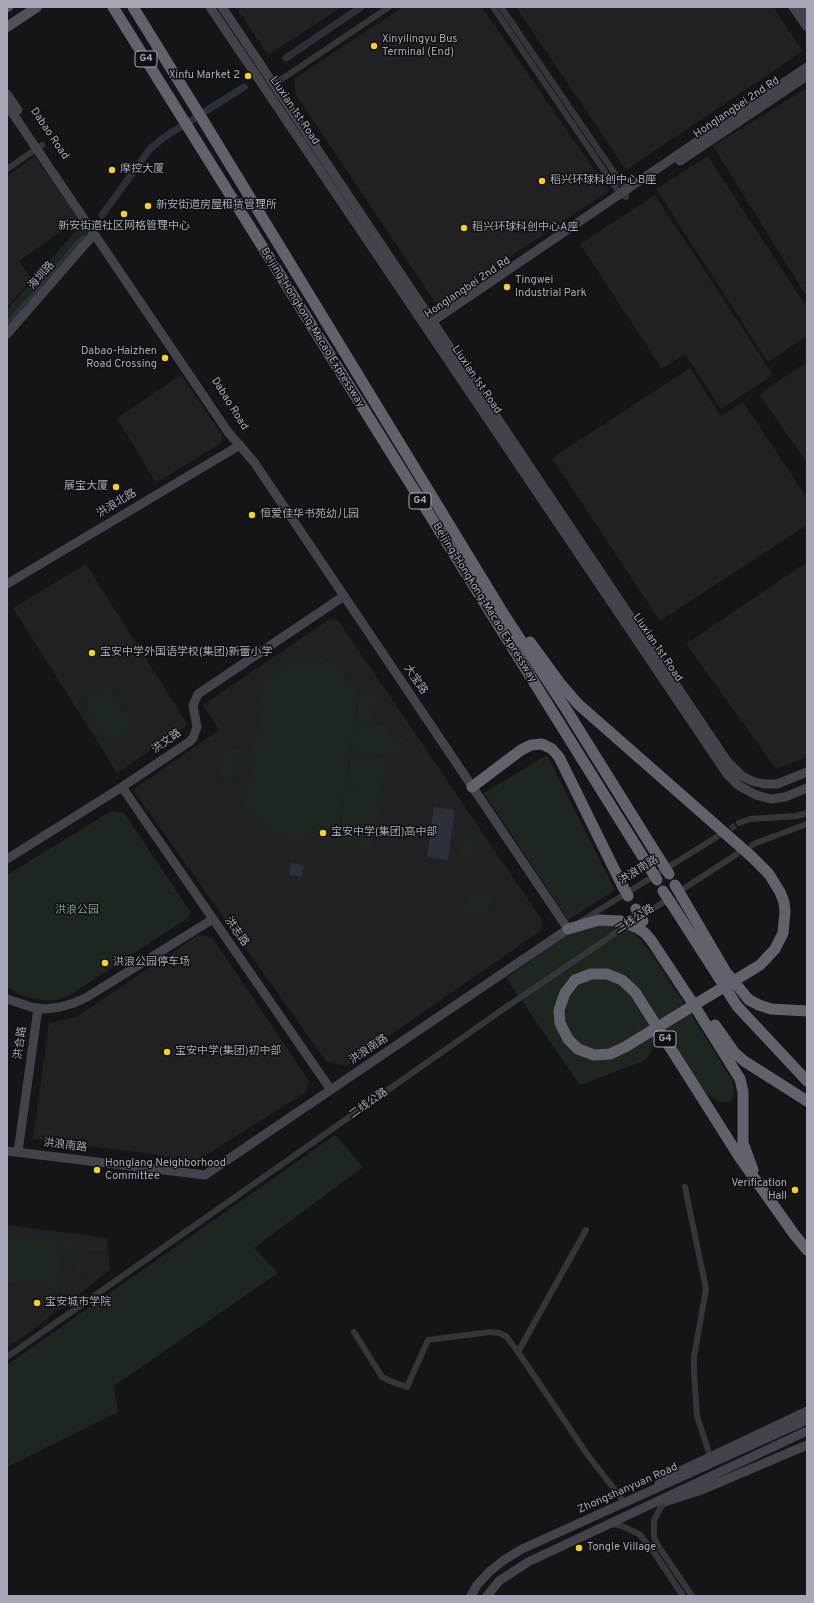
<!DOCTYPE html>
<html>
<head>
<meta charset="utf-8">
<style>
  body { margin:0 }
  #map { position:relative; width:814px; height:1603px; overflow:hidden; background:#151416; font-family:Overpass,sans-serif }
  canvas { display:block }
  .frame { position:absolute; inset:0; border:8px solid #a6a8b7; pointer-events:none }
</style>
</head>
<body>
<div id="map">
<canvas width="814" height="1603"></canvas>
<div class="frame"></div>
</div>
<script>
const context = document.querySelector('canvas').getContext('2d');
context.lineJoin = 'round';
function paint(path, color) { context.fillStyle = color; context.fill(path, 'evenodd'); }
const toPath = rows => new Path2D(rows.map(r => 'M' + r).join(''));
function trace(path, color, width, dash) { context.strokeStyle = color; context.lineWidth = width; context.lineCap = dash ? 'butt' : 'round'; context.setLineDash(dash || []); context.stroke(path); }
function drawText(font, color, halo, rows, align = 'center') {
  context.font = font + ' Overpass,"Noto Sans SC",sans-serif'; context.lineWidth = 3; context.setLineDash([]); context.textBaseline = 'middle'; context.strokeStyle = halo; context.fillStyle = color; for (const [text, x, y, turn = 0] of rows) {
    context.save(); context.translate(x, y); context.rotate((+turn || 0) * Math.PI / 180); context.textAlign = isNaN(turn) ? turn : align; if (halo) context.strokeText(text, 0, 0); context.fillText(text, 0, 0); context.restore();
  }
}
const built = toPath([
  [236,7,342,7,268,55],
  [403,7,482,7,609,191,437,305,296,95,294,79],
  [516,7,773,7,803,51,626,170],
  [807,88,807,297,713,146],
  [35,156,79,219,19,261,32,279,7,307,7,176],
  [708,156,807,308,807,336,768,362,656,189],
  [655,195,773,375,721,409,685,354,662,369,580,244],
  [807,362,807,463,759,394],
  [690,368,721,416,743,402,807,498,807,525,660,621,552,458],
  [181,375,222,435,221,443,156,483,117,418],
  [807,562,807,757,776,769,686,644],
  [86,564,188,725,117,773,13,608],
  [330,619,338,620,542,920,543,929,346,1066,326,1061,133,790,219,730,203,705],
  [198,935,212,937,309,1081,306,1092,195,1162,152,1154,33,1139,49,1023,76,1017],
  [7,1225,107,1238,110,1270,25,1336,7,1347]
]);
const green = toPath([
  [85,220,94,234,7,336,7,310],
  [300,657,315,657,330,661,343,670,349,678,352,686,359,688,339,826,331,825,326,831,317,836,296,841,280,837,272,833,264,828,258,821,253,811,244,810,265,674,274,675,284,665],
  [110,685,135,728,108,745,82,702],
  [360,690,378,692,373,723,356,720],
  [355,721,391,726,389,736,403,738,400,757,351,751],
  [225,748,241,750,236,782,220,780],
  [351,752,386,757,382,788,347,783],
  [547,755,615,890,568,920,484,793],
  [346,783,382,788,373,850,338,845,342,814,372,818,342,814],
  [111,811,124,813,190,911,188,918,67,997,57,1000,42,1000,23,996,7,987,7,875],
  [460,838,474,840,471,863,457,861],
  [473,893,492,896,489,915,464,912,466,896,472,897],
  [601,923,617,926,635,934,650,951,698,1025,732,1080,735,1091,732,1101,728,1103,718,1101,704,1092,664,1034,653,1040,652,1051,646,1060,580,1085,506,978,571,931],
  [335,1135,363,1167,254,1248,278,1273,114,1386,118,1412,7,1467,7,1365],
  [7,1232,106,1244,105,1252,82,1250,85,1257,86,1265,84,1275,79,1281,72,1286,64,1289,55,1289,7,1282],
  [61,1245,73,1251,78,1264,75,1273,72,1276,65,1281,57,1282]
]);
const water = toPath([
  [434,807,455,810,448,860,427,857],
  [291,863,304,865,302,877,289,875]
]);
const canal = toPath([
  [286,58,361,7],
  [102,215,150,149,163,138,244,87],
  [7,326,83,239]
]);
const streetTunnel = toPath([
  [715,838,739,823],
  [734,856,756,843]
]);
const street = toPath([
  [493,7,620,194,626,197,626,190,501,7],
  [273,85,389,7],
  [7,169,42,145],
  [739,823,750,819,796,816,807,813],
  [756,843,807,824],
  [677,893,734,856],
  [580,922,715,838],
  [685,1187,706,1289,694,1357,694,1373,697,1416,710,1456],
  [586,1230,518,1352,587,1454,625,1503],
  [354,1332,382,1377,390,1381,407,1387,428,1340,490,1332,499,1333,506,1336,518,1352],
  [7,1357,502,1010,623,928,670,898],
  [668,1501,661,1507,654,1520,654,1537,657,1544,692,1596],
  [611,1524,622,1526,639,1534,651,1548,683,1596]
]);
const secondary = toPath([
  [210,7,727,774,738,785,754,794,763,797,771,799,785,797,807,788],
  [222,7,727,761,742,776,752,781,764,784,777,784,807,772],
  [793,7,807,27],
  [801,7,807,16],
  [7,94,18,110],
  [7,105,228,432,254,462,568,929,205,1175,7,1151],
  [680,161,807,76],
  [427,325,807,67],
  [7,334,94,234],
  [7,584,240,445],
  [122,787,331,1090],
  [7,859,122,787,189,742,193,738,197,727,193,705,198,694,344,596],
  [7,999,31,1007,45,1009,60,1007,74,1003,87,997,213,919],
  [18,1152,38,1008],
  [659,1483,674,1474,807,1411],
  [667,1501,699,1491,807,1445],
  [471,1596,477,1585,490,1571,504,1560,522,1549,807,1420],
  [487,1596,499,1581,528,1562,807,1431]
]);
const primary = toPath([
  [7,7,8,7],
  [7,27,37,7]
]);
const highway = toPath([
  [113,7,651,870],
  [133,7,204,122,505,616,566,709,662,863],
  [530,642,560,683,578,704,751,856,769,874,780,892,784,902,785,912,783,933],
  [472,787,521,750,531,745,542,744,552,749,559,757,622,885],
  [682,897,726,972,749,1000,759,1005,771,1009,807,1011],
  [671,903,737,1006,807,1081],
  [638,928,645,933,651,940,692,1002,740,1079,743,1092,743,1143,753,1170],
  [568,929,599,920,620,921],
  [715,1025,734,1052,744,1061,807,1101],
  [625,1047,610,1054,594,1055,578,1049,568,1039,560,1023,559,1010,565,993,575,980,591,974,607,974,622,980,635,992,740,1158,794,1234,807,1250]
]);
const highwayBridge = toPath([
  [662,863,669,874],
  [651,870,657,880],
  [622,885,628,896],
  [675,885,682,897],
  [663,891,671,903],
  [636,909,643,921],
  [620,921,638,928],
  [625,1047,760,965,775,949,783,933]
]);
const markers = [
  [374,46,4,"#f5d12d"],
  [248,76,4,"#f5d12d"],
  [112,170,4,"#f5d12d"],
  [542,181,4,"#f5d12d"],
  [148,206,4,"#f5d12d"],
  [124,214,4,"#f5d12d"],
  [464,228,4,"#f5d12d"],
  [507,287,4,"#f5d12d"],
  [165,358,4,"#f5d12d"],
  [116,487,4,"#f5d12d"],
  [252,515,4,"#f5d12d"],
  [92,653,4,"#f5d12d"],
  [323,833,4,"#f5d12d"],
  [105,963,4,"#f5d12d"],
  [167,1052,4,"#f5d12d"],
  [97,1170,4,"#f5d12d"],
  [795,1190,4,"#f5d12d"],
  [37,1303,4,"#f5d12d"],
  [579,1548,4,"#f5d12d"]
];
const shields = [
  [146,59,22],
  [420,501,22],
  [665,1039,22]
];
const shieldNames = [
  ["G4",146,59],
  ["G4",420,501],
  ["G4",665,1039]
];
const poiNames = [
  ["Xinyilingyu Bus",382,40],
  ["Terminal (End)",382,53],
  ["Xinfu Market 2",240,76,"right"],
  ["摩控大厦",120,170],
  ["稻兴环球科创中心B座",550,181],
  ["新安街道房屋租赁管理所",156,206],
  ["新安街道社区网格管理中心",124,227,"center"],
  ["稻兴环球科创中心A座",472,228],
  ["Tingwei",515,281],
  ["Industrial Park",515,294],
  ["Dabao-Haizhen",157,352,"right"],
  ["Road Crossing",157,365,"right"],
  ["展宝大厦",108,487,"right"],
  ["恒爱佳华书苑幼儿园",260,515],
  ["宝安中学外国语学校(集团)新蕾小学",100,653],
  ["宝安中学(集团)高中部",331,833],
  ["洪浪公园停车场",113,963],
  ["宝安中学(集团)初中部",175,1052],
  ["Honglang Neighborhood",105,1164],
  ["Committee",105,1177],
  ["Verification",787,1184,"right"],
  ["Hall",787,1197,"right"],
  ["宝安城市学院",45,1303],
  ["Tongle Village",587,1548]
];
const streetNames = [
  ["Honglangbei 2nd Rd",737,108,-34],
  ["Liuxian 1st Road",294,111,56],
  ["Dabao Road",49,134,56],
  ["海圳路",42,276,-49],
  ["Honglangbei 2nd Rd",468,288,-34],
  ["Beijing-Hongkong-Macao Expressway",312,328,58],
  ["Liuxian 1st Road",476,380,56],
  ["Dabao Road",229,404,58],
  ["洪浪北路",117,504,-31],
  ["Beijing-Hongkong-Macao Expressway",484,603,58],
  ["Liuxian 1st Road",657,648,56],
  ["大宝路",415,680,56],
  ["洪文路",167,742,-35],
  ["洪浪南路",639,871,-32],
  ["二线公路",635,920,-33],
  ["洪志路",236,932,55],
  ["洪合路",21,1043,-82],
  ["洪浪南路",369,1050,-34],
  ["二线公路",369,1104,-35],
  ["洪浪南路",65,1146,7],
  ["Zhongshanyuan Road",628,1489,-24]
];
const parkNames = [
  ["洪浪公园",77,911]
];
paint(built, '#212023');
paint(green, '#1e2620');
paint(water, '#2a313a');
trace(canal, '#2a313a', 7);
trace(streetTunnel, '#323236', 6, [6, 3]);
trace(street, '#35353b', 6);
trace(secondary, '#43444b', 9);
trace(primary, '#51525a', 10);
trace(highway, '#61626c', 11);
trace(highwayBridge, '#61626c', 11);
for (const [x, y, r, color] of markers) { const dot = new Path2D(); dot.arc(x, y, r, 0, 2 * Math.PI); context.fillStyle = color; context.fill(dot); trace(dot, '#100f11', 1.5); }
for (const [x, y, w] of shields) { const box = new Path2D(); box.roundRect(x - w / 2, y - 8, w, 16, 3); context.fillStyle = '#100f11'; context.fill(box); trace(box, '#a6a8b7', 1); }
drawText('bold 10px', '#a6a8b7', null, shieldNames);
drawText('11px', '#a6a8b7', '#100f11', poiNames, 'left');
drawText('11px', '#a6a8b7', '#100f11', streetNames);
drawText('11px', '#7ca284', '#100f11', parkNames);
</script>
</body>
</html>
